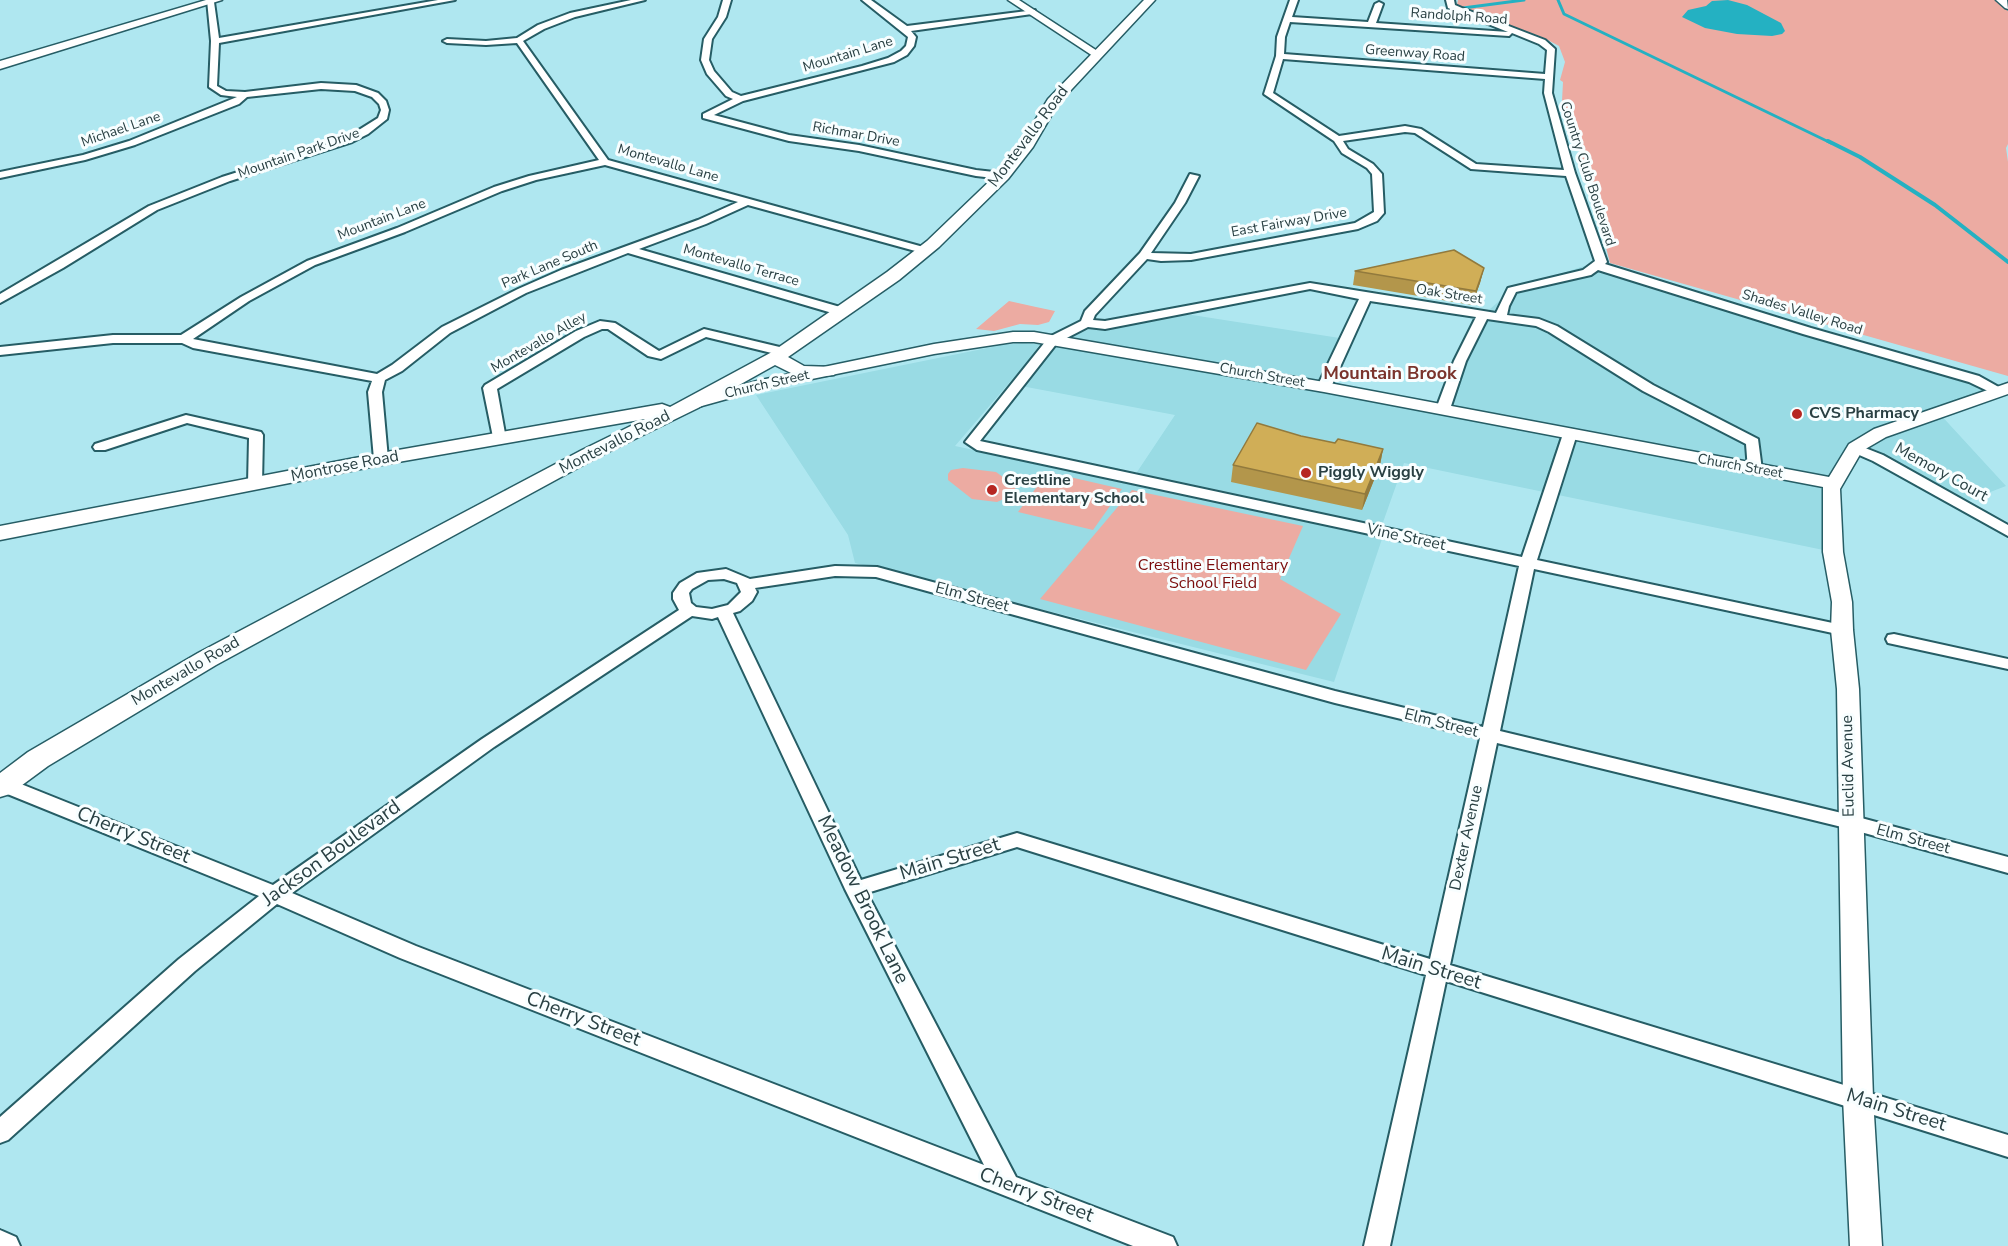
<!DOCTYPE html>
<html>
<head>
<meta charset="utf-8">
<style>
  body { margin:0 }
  canvas { display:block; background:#afe7f0 }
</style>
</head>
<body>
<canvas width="2008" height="1246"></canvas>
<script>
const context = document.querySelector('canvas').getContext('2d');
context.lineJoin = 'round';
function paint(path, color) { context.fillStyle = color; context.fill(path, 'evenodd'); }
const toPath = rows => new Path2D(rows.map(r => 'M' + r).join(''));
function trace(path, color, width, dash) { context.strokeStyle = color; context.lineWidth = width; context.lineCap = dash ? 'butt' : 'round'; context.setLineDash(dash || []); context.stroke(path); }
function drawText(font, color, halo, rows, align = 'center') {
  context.font = font + ' "Nunito Sans",sans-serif'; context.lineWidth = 6; context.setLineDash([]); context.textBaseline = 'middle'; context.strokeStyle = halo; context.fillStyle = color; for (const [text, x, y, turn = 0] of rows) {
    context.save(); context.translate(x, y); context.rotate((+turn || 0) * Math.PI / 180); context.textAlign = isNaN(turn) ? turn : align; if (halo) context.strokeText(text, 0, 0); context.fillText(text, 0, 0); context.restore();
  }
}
const built = toPath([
  [1584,266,1974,379,1997,390,1938,412,2006,486,1959,504,1855,448,1831,497,1833,552,1404,463,1381,528,1135,475,1175,415,1016,385,1053,340,1105,325,1173,312,1346,339,1323,386,1443,409,1483,315,1512,290],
  [1022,343,1040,344,1028,361,955,446,1383,536,1334,682,855,563,848,535,756,395,1002,345]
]);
const green = toPath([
  [1458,0,1995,0,2008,11,2008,144,2006,148,2008,162,2008,376,1610,263,1589,182,1583,174,1585,168,1562,101,1563,82,1560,80,1565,62,1559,46,1544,38,1457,5],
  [1009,301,1036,307,1055,311,1049,322,1038,325,1020,324,994,331,976,329],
  [963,468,996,472,1014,485,1017,493,997,502,972,499,948,480,948,474,951,470],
  [1048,472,1122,489,1093,530,1018,512],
  [1132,490,1303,526,1280,579,1341,614,1306,670,1040,599]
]);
const water = toPath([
  [1728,0,1747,5,1781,23,1785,31,1782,34,1772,36,1737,34,1705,28,1682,17,1688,10,1706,6,1712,1]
]);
const streamFar1 = toPath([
  [1558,0,1564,14,1831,143],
  [1463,8,1524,0]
]);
const stream = toPath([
  [1828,141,1860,157,1935,205,2008,262]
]);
const minor = toPath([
  [207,0,214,2,219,38,438,0,455,0,219,43,217,86,226,91,245,92,321,83,356,85,378,93,386,101,389,110,387,119,368,134,352,142,230,181,157,210,63,268,0,303,0,294,149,206,222,177,346,138,378,118,381,110,379,104,372,97,355,91,321,89,247,97,239,104,135,145,85,160,0,178,0,172,83,155,129,141,237,97,221,95,209,87,211,41,207,0],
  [631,0,645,0,575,17,544,29,523,41,608,160,927,248,927,252,919,252,748,205,706,224,639,249,847,309,847,315,839,315,628,253,526,293,450,333,402,371,385,380,382,392,388,459,381,463,374,459,368,392,372,381,193,348,182,343,113,343,0,355,0,347,113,335,181,335,241,297,307,261,397,228,494,187,529,176,599,160,517,43,486,45,447,43,443,41,447,39,486,41,517,38,538,25,570,13,631,0],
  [605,165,738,202,698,220,561,270,518,289,442,327,392,365,377,374,193,339,249,301,315,265,405,232,502,191,536,180,605,165],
  [723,0,731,0,726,17,712,39,709,60,714,71,732,92,741,96,862,66,888,58,901,51,906,46,908,37,862,0,871,0,907,26,1035,10,1035,14,1032,14,911,31,916,37,914,46,907,55,894,62,743,101,714,115,789,135,859,145,976,170,1003,173,1008,176,1003,179,976,176,859,151,789,141,703,118,703,114,733,99,726,96,707,74,701,60,704,39,718,17,723,0],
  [1290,0,1298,0,1292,17,1368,22,1375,4,1379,2,1383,4,1376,23,1508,32,1448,8,1446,0,1454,0,1455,5,1462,8,1545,40,1555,49,1552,93,1575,173,1607,262,1605,264,1811,328,1979,376,2004,390,1997,394,1992,393,1969,382,1803,334,1598,270,1591,275,1516,292,1509,306,1507,315,1539,319,1557,326,1653,385,1758,439,1762,470,1760,473,1755,474,1748,470,1746,444,1643,391,1549,332,1536,326,1487,319,1466,361,1450,409,1443,413,1436,409,1454,361,1476,317,1370,301,1331,387,1324,391,1319,390,1317,387,1359,299,1310,289,1105,329,1088,327,1057,343,980,441,1522,557,1563,434,1570,430,1575,431,1577,434,1537,560,1842,625,1848,626,1850,630,1848,634,1842,635,1534,569,1500,731,1850,815,2008,857,2008,873,1850,829,1497,743,1450,965,2008,1135,2008,1157,1446,981,1390,1246,1364,1246,1426,975,1017,847,867,893,1016,1177,1173,1237,1177,1246,1133,1246,400,958,277,904,195,971,8,1140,0,1143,0,1117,179,959,259,896,0,791,0,780,11,780,273,885,482,739,679,610,673,599,673,593,680,583,697,573,726,569,750,579,835,566,877,567,1335,691,1483,727,1519,566,977,450,965,442,1049,337,1081,321,1085,311,1140,253,1175,203,1190,174,1199,176,1185,203,1151,253,1191,254,1355,223,1374,212,1372,174,1367,168,1342,153,1334,141,1264,94,1276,56,1277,37,1290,0],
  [1290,22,1509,36,1512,33,1539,44,1547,50,1545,74,1284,54,1285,37,1290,22],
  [1283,59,1545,79,1544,93,1564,170,1476,164,1421,129,1405,126,1339,136,1273,93,1283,59],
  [1405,132,1415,133,1471,169,1566,176,1595,261,1583,270,1508,288,1496,313,1310,283,1105,321,1093,320,1095,315,1147,259,1161,261,1191,260,1358,229,1377,221,1384,213,1382,174,1373,164,1348,149,1343,141,1405,132],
  [835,576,876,577,1335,703,1480,738,1430,959,1017,833,861,880,733,613,740,611,752,601,757,592,755,588,835,576],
  [724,579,737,583,741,592,728,605,712,609,696,607,691,603,689,593,692,589,708,580,724,579],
  [692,616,712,619,718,617,845,889,984,1165,416,946,292,893,494,747,692,616],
  [600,321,615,323,659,351,704,329,788,349,790,352,784,356,706,337,661,359,648,356,608,329,602,329,584,337,497,389,506,439,504,442,494,442,483,388,485,385,576,331,600,321],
  [186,415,261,432,263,435,262,484,260,487,255,488,248,484,249,438,187,423,105,450,95,450,93,447,95,444,186,415],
  [1855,444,1883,455,2008,525,2008,536,1873,461,1850,451,1848,448,1850,445,1855,444],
  [1894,634,2008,659,2008,669,1888,643,1886,639,1888,635,1894,634],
  [0,1230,16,1237,20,1246,0,1246,0,1230]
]);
const tertiary = toPath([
  [1008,0,1019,0,1102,54,1093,56,1008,0],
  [1996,0,2007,0,2008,9,2005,8,1996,0],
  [1013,332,1034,332,1324,382,1829,477,1849,444,1874,429,2008,383,2008,394,1886,437,1862,451,1840,489,1843,552,1852,602,1853,630,1859,689,1873,1098,1882,1246,1850,1246,1843,1098,1837,689,1831,630,1832,602,1823,552,1823,487,1324,392,1034,342,1013,342,934,354,763,389,691,409,685,408,683,404,685,400,761,380,934,344,1013,332]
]);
const secondary = toPath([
  [206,0,222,0,0,69,0,61,206,0],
  [1144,0,1155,0,1058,104,1033,147,1008,179,939,247,899,280,788,357,804,366,834,367,836,371,834,375,801,378,775,365,698,408,596,458,216,665,48,766,10,794,0,797,0,773,28,752,198,653,582,450,645,419,381,465,0,540,0,526,381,453,662,404,670,407,772,352,887,272,927,241,998,173,1020,145,1048,99,1144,0]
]);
const wall = toPath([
  [1484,268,1480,283,1472,305,1353,285,1355,271],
  [1301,436,1335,443,1383,449,1380,465,1362,510,1231,482,1233,465]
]);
const shadedWall = toPath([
  [1484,268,1480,283,1472,305,1476,291],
  [1383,449,1380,465,1362,510,1365,494]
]);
const building = toPath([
  [1454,250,1484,268,1476,291,1355,271,1454,250],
  [1257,423,1301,436,1335,443,1338,439,1383,449,1365,494,1233,465,1257,423]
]);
const markers = [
  [1797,414,6,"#b62722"],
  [1306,473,6,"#b62722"],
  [992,490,6,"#b62722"]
];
const farStreetnames = [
  ["Randolph Road",1459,17,4],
  ["Greenway Road",1415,54,4],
  ["Mountain Lane",848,55,-17],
  ["Michael Lane",121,130,-19],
  ["Richmar Drive",856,135,10],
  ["Mountain Park Drive",299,154,-19],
  ["Montevallo Lane",668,164,16],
  ["Country Club Boulevard",1587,174,72],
  ["Mountain Lane",382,220,-21],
  ["East Fairway Drive",1289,223,-10],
  ["Park Lane South",550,265,-23],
  ["Montevallo Terrace",741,266,16],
  ["Oak Street",1449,295,9],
  ["Shades Valley Road",1802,313,17],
  ["Montevallo Alley",539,343,-30],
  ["Church Street",1262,376,10],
  ["Church Street",767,385,-13],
  ["Church Street",1740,467,10]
];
const streetNames = [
  ["Montevallo Road",1029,137,-53],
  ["Montevallo Road",615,443,-27],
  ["Montrose Road",345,467,-11],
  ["Memory Court",1941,473,29],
  ["Vine Street",1406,538,12],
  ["Elm Street",972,598,15],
  ["Montevallo Road",186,672,-30],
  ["Elm Street",1441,724,14],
  ["Euclid Avenue",1849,766,-91],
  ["Dexter Avenue",1467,838,-78],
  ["Elm Street",1913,840,15]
];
const poiNames = [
  ["CVS Pharmacy",1809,414],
  ["Piggly Wiggly",1318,473],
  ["Crestline",1004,481],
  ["Elementary School",1004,499]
];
const parkNames = [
  ["Crestline Elementary",1213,566],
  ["School Field",1213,584]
];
const farDistrictnames = [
  ["Mountain Brook",1390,375]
];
const nearStreetnames = [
  ["Cherry Street",133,836,22],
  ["Jackson Boulevard",332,854,-36],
  ["Main Street",950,860,-17],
  ["Meadow Brook Lane",862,900,64],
  ["Main Street",1431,969,17],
  ["Cherry Street",583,1020,21],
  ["Main Street",1896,1111,17],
  ["Cherry Street",1036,1196,21]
];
paint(built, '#99dbe4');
paint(green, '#ecaba2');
paint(water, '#24b1c2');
trace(streamFar1, '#24b1c2', 3);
trace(stream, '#24b1c2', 4);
trace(minor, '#265d65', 4);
trace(tertiary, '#265d65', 3);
trace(secondary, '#265d65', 3);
paint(minor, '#fff');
paint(tertiary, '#fff');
paint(secondary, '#fff');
paint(wall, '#b3964b');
paint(shadedWall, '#927a3d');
paint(building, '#d0ae57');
trace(building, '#927a3d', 1.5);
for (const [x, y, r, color] of markers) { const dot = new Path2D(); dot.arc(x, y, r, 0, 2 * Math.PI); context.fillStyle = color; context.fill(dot); trace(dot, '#f8feff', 2); }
drawText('14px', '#294043', '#f8feff', farStreetnames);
drawText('16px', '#294043', '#f8feff', streetNames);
drawText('bold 16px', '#294043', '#f8feff', poiNames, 'left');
drawText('16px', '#7a0b0b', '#f8feff', parkNames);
drawText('bold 18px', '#7a342d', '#f8feff', farDistrictnames);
drawText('20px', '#294043', '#f8feff', nearStreetnames);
</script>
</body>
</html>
